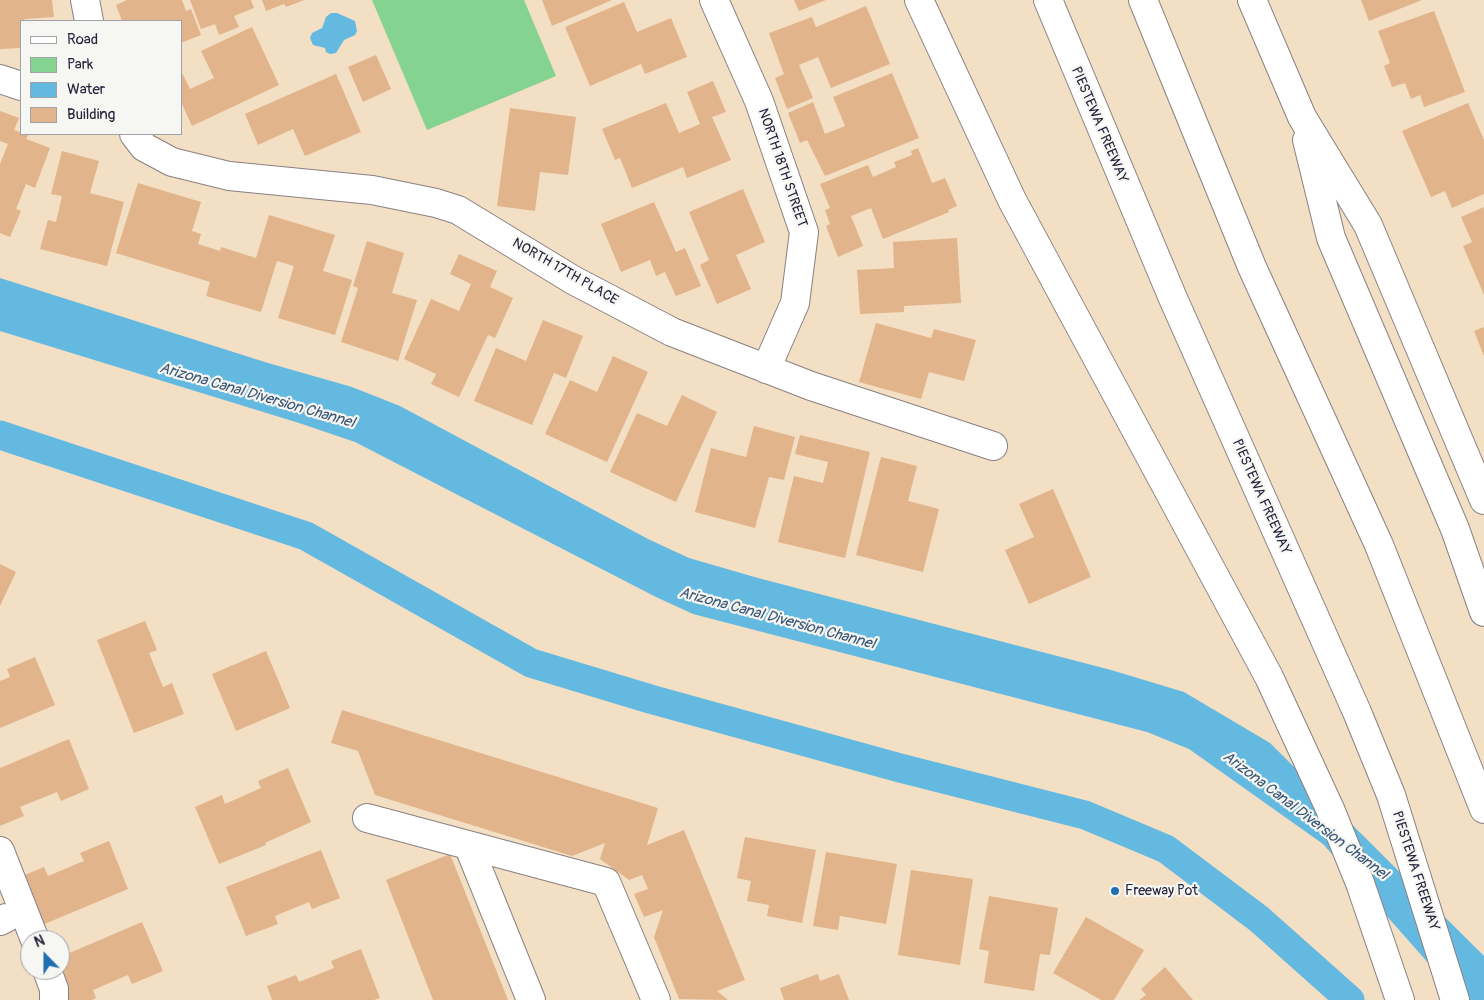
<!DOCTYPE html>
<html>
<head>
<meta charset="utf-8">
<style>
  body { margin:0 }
  #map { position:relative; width:1484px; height:1000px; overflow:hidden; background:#f3dfc4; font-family:Pangolin,sans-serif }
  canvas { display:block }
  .legend { position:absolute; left:20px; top:20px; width:162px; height:115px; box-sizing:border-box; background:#f6f6f2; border:1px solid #a1a1a9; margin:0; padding:6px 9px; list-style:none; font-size:15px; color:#22223b }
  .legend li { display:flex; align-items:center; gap:10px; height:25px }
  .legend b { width:25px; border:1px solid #a1a1a9 }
  .north { position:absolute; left:20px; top:930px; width:50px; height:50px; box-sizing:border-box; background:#f6f6f2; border:1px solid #a1a1a9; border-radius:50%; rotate:338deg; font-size:14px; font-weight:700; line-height:20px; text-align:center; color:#22223b }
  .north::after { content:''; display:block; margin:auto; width:18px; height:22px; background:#1f6fb2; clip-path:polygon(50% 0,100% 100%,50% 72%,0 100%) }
</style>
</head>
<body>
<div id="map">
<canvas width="1484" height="1000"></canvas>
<ul class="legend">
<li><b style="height:6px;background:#fff"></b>Road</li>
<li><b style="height:14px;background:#85d391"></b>Park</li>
<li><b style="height:14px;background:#64b9e0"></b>Water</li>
<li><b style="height:14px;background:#e1b48b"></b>Building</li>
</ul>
<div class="north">N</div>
</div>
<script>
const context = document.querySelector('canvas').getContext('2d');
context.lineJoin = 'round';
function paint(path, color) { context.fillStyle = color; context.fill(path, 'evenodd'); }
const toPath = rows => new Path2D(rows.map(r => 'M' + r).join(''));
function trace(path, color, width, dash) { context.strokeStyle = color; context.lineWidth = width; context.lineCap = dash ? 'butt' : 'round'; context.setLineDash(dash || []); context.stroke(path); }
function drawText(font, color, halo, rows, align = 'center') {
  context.font = font + ' Pangolin,sans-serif'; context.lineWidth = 4.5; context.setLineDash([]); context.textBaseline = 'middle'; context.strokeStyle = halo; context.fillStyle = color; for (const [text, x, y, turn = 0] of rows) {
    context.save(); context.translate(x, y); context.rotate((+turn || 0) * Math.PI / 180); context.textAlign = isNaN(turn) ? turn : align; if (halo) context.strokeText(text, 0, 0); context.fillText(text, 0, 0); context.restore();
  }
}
const green = toPath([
  [372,0,524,0,556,76,427,130]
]);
const water = toPath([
  [331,13,337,13,355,21,357,31,355,35,344,40,336,53,330,54,326,52,325,48,313,45,310,38,312,33,322,28,326,17],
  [0,278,268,363,352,387,400,406,648,539,689,558,758,578,1111,670,1184,692,1270,743,1484,956,1484,1000,1461,1000,1323,844,1189,749,1147,732,693,614,656,597,355,442,299,423,0,331]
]);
const canal = toPath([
  [0,435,306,536,531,663,650,699,900,768,1085,815,1166,849,1259,919,1350,1000]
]);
const building = toPath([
  [0,0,52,0,54,17,24,19,25,21,21,21,21,48,0,49],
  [127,0,182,0,186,11,191,9,201,35,181,43,181,21,122,21,116,5],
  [190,0,251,0,254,8,234,16,239,27,219,35,215,24,201,29],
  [262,0,304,0,286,7,284,4,266,11],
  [542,0,612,0,552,26],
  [794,0,826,0,799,11],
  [1361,0,1422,0,1369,21],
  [624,2,637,32,671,18,687,57,645,74,641,64,590,86,565,27],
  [866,6,890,64,831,88,818,57,799,65,813,98,787,109,775,78,784,74,769,33,812,17,816,27],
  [1434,11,1465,92,1424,107,1420,95,1411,99,1405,83,1392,87,1384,66,1390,63,1378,31],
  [252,27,279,85,192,126,181,102,181,71,190,89,214,78,201,51],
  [376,55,391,89,363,102,348,67],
  [892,73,919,138,825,176,807,140,800,143,788,113,813,102,825,134,845,126,833,97],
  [336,74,361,132,305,156,293,129,258,145,245,114],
  [713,81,726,112,712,117,731,160,687,178,683,167,632,188,620,158,615,160,602,129,666,103,679,133,700,124,687,92],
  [1468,103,1484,140,1484,194,1452,208,1445,191,1431,197,1402,131],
  [510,108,576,117,568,175,540,172,535,211,497,206],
  [0,111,19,118,14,130,28,135,26,139,50,148,35,188,26,184,16,209,21,211,10,237,0,233,0,164,8,144,0,141],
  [918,148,932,183,945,178,957,206,948,210,949,212,883,239,871,208,851,216,863,246,838,257,826,226,830,224,825,210,830,208,820,184,868,165,873,177,896,167,894,162,912,155,911,151],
  [62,151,99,161,90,193,124,202,107,266,40,249,48,220,56,222,62,196,51,194],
  [138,183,201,202,192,231,201,234,198,244,220,251,221,247,256,258,269,215,335,235,323,271,352,280,335,335,278,318,294,266,277,261,261,312,206,296,210,282,116,253],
  [743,189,765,242,736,255,751,289,717,304,700,265,709,260,689,212],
  [654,202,676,252,685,248,701,286,676,296,665,272,656,276,650,260,621,272,601,224],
  [1484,207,1484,295,1463,246,1472,242,1461,217],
  [957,238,961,303,904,306,904,312,860,314,857,270,894,268,893,242],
  [367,241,404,253,392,293,417,300,398,361,341,342,358,288,353,286],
  [459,254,497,271,490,287,513,298,495,338,488,335,459,397,431,384,436,374,404,359,431,299,459,311,471,284,450,274],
  [543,320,583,336,566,378,554,373,532,425,474,401,496,348,526,361],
  [876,323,931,338,934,329,976,340,964,381,929,372,921,399,859,382],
  [1484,327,1484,356,1474,331],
  [613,356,648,372,607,462,545,434,570,380,597,392],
  [682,395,717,412,676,502,610,472,637,413,667,426],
  [754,426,795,437,784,480,769,477,755,528,695,512,711,448,746,457],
  [800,435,870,452,845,558,778,542,794,476,823,483,828,462,795,454],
  [881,457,917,466,908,501,939,509,923,572,856,555],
  [1053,489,1091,577,1029,604,1005,550,1034,537,1019,504],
  [0,564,16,572,0,606],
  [145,621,157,650,149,653,163,687,172,683,184,714,134,733,97,640],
  [266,651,290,708,236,731,212,674],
  [35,657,55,705,0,728,0,681,10,677,7,669],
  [342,710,658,808,647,845,684,830,745,980,717,991,728,1000,679,999,654,937,663,910,644,917,634,894,648,889,642,875,629,880,600,859,605,843,572,856,375,795,358,751,331,743],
  [69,739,89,789,61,801,57,792,20,807,24,816,0,826,0,768],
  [288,768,311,822,265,843,266,845,219,864,195,807,222,795,225,804,261,788,258,781],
  [745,837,816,850,802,923,767,916,769,905,747,901,751,881,737,878],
  [109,841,128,889,35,928,15,879,44,867,48,876,84,861,80,853],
  [321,850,340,898,312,909,309,902,275,916,278,924,246,936,226,887],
  [826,852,897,864,886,924,840,916,838,930,813,926],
  [450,854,508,1000,433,1000,386,880],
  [911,870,973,879,960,965,898,955],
  [989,896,1058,908,1050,955,1040,954,1034,991,984,983,989,951,979,949],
  [1086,917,1144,950,1114,1000,1101,1000,1053,973],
  [142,922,163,971,132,984,128,975,93,990,96,998,92,1000,63,1000,60,957],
  [361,949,380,998,374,1000,272,1000,267,986,296,975,299,982,334,968,331,961],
  [1165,967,1193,1000,1139,1000,1146,995,1141,989],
  [818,974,820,981,839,974,849,1000,784,1000,780,988]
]);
const minor = toPath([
  [85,0,89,21],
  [714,0,759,101,804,232,795,303,766,369],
  [0,79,21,86],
  [134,134,144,147,172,162,229,176,372,190,436,203,458,210,573,280,672,332,811,386,993,446],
  [367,818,606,882,656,1000],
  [469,847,531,1000],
  [0,851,35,940],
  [0,921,6,918],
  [47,970,54,989,54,1000]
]);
const highway = toPath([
  [919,0,1012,200,1269,677,1330,809,1360,883,1400,1000],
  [1048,0,1172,296,1357,712,1391,795,1455,1000],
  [1143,0,1252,267,1379,545,1484,809],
  [1252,0,1302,117,1368,225,1484,500],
  [1307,140,1331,238,1455,529,1484,612]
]);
const markers = [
  [1115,891,5,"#1f6fb2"]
];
const streetNames = [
  ["PIESTEWA FREEWAY",1099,125,67],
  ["NORTH 18TH STREET",782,168,71],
  ["NORTH 17TH PLACE",565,272,30],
  ["PIESTEWA FREEWAY",1261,497,66],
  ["PIESTEWA FREEWAY",1415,871,72]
];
const poiNames = [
  ["Freeway Pot",1125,891]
];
const waterNames = [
  ["Arizona Canal Diversion Channel",257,396,16],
  ["Arizona Canal Diversion Channel",777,619,15],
  ["Arizona Canal Diversion Channel",1305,816,37]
];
paint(green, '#85d391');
paint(water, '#64b9e0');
trace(canal, '#64b9e0', 29);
paint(building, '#e1b48b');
trace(minor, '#8a8080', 30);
trace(highway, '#8a8080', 30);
trace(minor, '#fff', 28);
trace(highway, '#fff', 28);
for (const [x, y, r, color] of markers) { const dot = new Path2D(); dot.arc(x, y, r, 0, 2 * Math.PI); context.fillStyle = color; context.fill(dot); trace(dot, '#f6f6f2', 2); }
drawText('14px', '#22223b', '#f6f6f2', streetNames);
drawText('14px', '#22223b', '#f6f6f2', poiNames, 'left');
drawText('italic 15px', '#395775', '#f6f6f2', waterNames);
</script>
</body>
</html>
